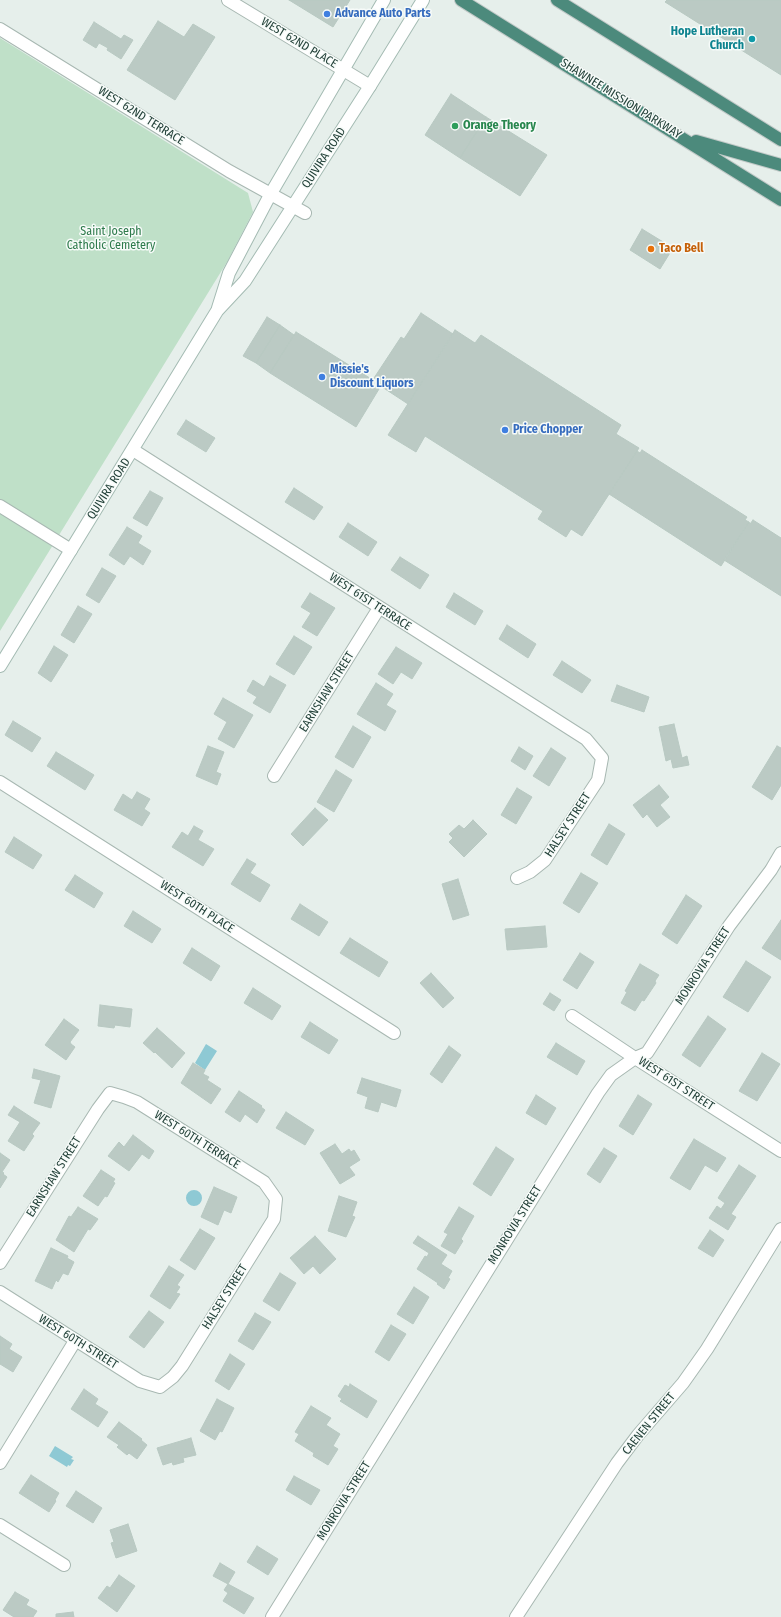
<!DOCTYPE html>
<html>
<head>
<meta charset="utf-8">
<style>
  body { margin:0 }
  canvas { display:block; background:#e6efeb }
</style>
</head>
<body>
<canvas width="781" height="1617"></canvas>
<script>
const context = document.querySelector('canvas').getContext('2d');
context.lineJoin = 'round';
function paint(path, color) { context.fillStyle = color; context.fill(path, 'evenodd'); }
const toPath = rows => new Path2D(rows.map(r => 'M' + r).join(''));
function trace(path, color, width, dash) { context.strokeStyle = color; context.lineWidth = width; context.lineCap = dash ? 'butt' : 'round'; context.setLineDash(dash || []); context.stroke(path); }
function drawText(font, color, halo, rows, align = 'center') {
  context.font = font + ' "Fira Sans Condensed",sans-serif'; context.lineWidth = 3; context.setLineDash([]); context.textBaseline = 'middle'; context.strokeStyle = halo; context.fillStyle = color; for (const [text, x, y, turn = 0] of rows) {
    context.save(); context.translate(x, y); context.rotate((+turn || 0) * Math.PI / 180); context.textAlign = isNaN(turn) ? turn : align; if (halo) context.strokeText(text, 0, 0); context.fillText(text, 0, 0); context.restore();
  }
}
const green = toPath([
  [0,38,248,193,253,212,227,262,0,631]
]);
const water = toPath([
  [206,1044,217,1051,205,1070,195,1063],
  '186 1198a8 8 0 1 1 16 0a8 8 0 1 1-16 0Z',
  [55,1446,73,1457,71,1459,74,1460,70,1466,68,1465,67,1467,49,1456]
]);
const building = toPath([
  [289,0,350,0,333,27,289,0],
  [667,0,781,0,781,75,665,2,667,0],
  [158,21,184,37,193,24,215,37,175,100,127,70,158,21],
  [94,22,121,39,124,35,133,40,121,59,107,50,108,48,99,43,96,48,83,40,94,22],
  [451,94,486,117,460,158,425,135,451,94],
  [486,117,547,155,520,196,460,158,486,117],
  [642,229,673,248,660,269,630,250,642,229],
  [421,313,453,334,408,404,376,383,378,380,374,378,401,337,404,339,421,313],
  [267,317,280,325,256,363,243,356,267,317],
  [280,325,294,335,270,373,256,363,280,325],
  [455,330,475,343,481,335,621,425,616,434,639,448,582,536,571,529,566,537,538,519,543,511,425,436,416,452,388,435,455,330],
  [296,332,373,380,371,384,379,389,356,427,270,373,296,332],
  [186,420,215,438,206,452,177,434,186,420],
  [642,450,747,517,745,520,749,522,721,566,609,494,637,451,640,453,642,450],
  [294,488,323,507,314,520,285,502,294,488],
  [150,491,163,498,147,526,133,518,150,491],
  [753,520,781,538,781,596,724,560,749,522,750,524,753,520],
  [348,523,377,542,368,556,339,537,348,523],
  [127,527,142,536,138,543,151,551,143,565,130,556,124,565,109,555,127,527],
  [400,557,429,575,420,589,391,570,400,557],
  [102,568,116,576,99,603,86,595,102,568],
  [310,593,335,608,317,636,302,627,311,613,301,607,310,593],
  [454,593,483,611,475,625,446,607,454,593],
  [78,606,92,614,74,643,61,635,78,606],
  [507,625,536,644,528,658,499,639,507,625],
  [294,636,312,647,294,675,276,664,294,636],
  [54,646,68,655,51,682,38,673,54,646],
  [396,647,422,663,412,679,401,672,393,684,378,674,396,647],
  [562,661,591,680,582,693,553,675,562,661],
  [270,676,286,685,270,713,253,703,257,697,247,691,253,680,264,687,270,676],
  [376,683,393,694,386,705,396,711,385,731,357,714,376,683],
  [617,685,649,697,644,712,611,701,617,685],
  [223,698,253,715,234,748,218,739,227,722,214,714,223,698],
  [13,721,41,738,32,752,5,735,13,721],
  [674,724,682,758,687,756,689,765,673,768,671,759,666,761,659,727,674,724],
  [353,726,371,737,353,768,335,757,353,726],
  [208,746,224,752,216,772,221,774,217,785,196,776,208,746],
  [777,746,781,748,781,785,772,800,752,787,777,746],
  [519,747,533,756,525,770,511,761,519,747],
  [551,748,566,758,549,786,533,776,551,748],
  [56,752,94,775,85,790,47,766,56,752],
  [336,770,352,780,334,812,317,802,336,770],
  [659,785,669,797,660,805,670,817,657,827,647,814,643,818,633,805,659,785],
  [517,788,532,797,516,824,501,815,517,788],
  [137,792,150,799,144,809,150,813,142,826,114,810,123,794,132,800,137,792],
  [315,808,328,820,303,846,291,834,315,808],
  [473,820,487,834,464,857,449,842,453,838,449,834,459,825,464,829,473,820],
  [609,824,625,834,607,865,591,855,609,824],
  [194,826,203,831,198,840,214,849,203,866,172,847,182,832,188,836,194,826],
  [14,837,42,855,33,869,5,852,14,837],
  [247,859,256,864,250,873,270,885,260,902,231,884,247,859],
  [581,873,598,883,579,913,563,903,581,873],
  [75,875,103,893,94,908,65,890,75,875],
  [458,879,469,915,453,920,442,884,458,879],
  [686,895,702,906,677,944,662,934,686,895],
  [300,904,328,922,319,936,291,919,300,904],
  [133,911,161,929,152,943,124,926,133,911],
  [781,920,781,960,762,948,781,920],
  [545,926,547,947,507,950,505,929,545,926],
  [350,938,388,962,379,977,340,953,350,938],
  [192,948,220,966,211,981,183,963,192,948],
  [580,953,594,962,577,989,563,980,580,953],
  [746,961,771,977,748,1012,723,997,746,961],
  [640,964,659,975,655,981,656,983,644,1001,642,1000,635,1011,621,1003,627,992,625,991,640,964],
  [431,973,454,998,443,1008,420,983,431,973],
  [253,988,281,1006,272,1020,244,1003,253,988],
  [550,993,561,1000,554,1011,543,1004,550,993],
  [100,1005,132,1009,130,1027,115,1025,114,1028,98,1026,100,1005],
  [708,1016,726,1029,700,1067,682,1055,708,1016],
  [64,1019,79,1030,70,1042,71,1044,75,1047,66,1060,45,1045,64,1019],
  [310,1022,338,1040,329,1054,301,1037,310,1022],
  [157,1028,185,1053,172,1068,155,1052,154,1053,143,1043,157,1028],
  [556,1043,585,1061,577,1075,547,1057,556,1043],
  [449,1046,461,1055,442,1083,430,1074,449,1046],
  [762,1053,780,1064,757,1101,739,1091,762,1053],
  [193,1063,205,1070,203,1074,209,1077,207,1080,221,1089,211,1104,181,1083,193,1063],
  [34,1069,60,1076,51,1108,34,1103,41,1080,32,1078,34,1069],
  [362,1078,401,1090,396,1107,381,1102,378,1112,365,1108,368,1097,357,1093,362,1078],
  [239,1091,262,1106,261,1107,265,1110,257,1123,245,1114,240,1122,225,1112,239,1091],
  [536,1095,556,1108,546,1125,526,1113,536,1095],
  [638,1095,652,1104,633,1135,619,1126,638,1095],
  [14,1106,40,1123,32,1134,34,1136,24,1151,8,1141,20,1122,8,1115,14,1106],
  [286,1112,314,1130,305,1145,276,1128,286,1112],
  [133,1135,154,1151,149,1159,142,1154,129,1171,108,1156,119,1142,124,1147,133,1135],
  [694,1139,726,1158,717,1172,705,1165,690,1190,670,1178,694,1139],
  [335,1144,342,1154,349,1149,351,1152,354,1150,360,1160,349,1167,355,1175,340,1184,320,1153,335,1144],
  [496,1147,514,1159,491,1196,473,1184,496,1147],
  [604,1148,617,1156,600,1183,587,1174,604,1148],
  [0,1153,10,1160,2,1172,4,1173,3,1174,7,1177,0,1188,0,1153],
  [739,1165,756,1176,731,1214,736,1217,728,1230,709,1218,717,1206,721,1209,725,1203,718,1198,739,1165],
  [101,1170,115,1179,113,1182,115,1183,107,1197,105,1196,98,1206,83,1196,101,1170],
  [214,1187,237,1197,231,1213,224,1210,218,1225,201,1217,214,1187],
  [339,1196,357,1202,352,1216,355,1217,346,1237,328,1231,339,1196],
  [78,1207,98,1219,90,1230,88,1229,74,1252,56,1240,69,1216,71,1217,78,1207],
  [459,1207,474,1216,461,1239,463,1241,455,1254,441,1246,448,1234,444,1232,459,1207],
  [200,1229,215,1238,195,1270,180,1260,200,1229],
  [710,1230,724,1240,713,1257,698,1248,710,1230],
  [315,1236,336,1259,320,1274,313,1266,304,1274,290,1258,315,1236],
  [418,1236,447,1255,441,1264,452,1271,448,1278,450,1279,444,1289,437,1284,438,1283,417,1269,425,1256,427,1257,429,1253,413,1243,418,1236],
  [51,1248,68,1256,67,1258,74,1262,68,1275,63,1273,58,1282,56,1280,52,1289,35,1281,51,1248],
  [169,1266,184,1275,177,1285,180,1287,176,1293,180,1294,170,1309,150,1296,169,1266],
  [280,1273,296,1283,279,1311,263,1301,280,1273],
  [414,1287,429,1297,413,1324,397,1314,414,1287],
  [149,1311,164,1322,144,1348,129,1337,149,1311],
  [255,1313,271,1322,253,1350,238,1341,255,1313],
  [391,1325,406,1334,389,1361,375,1352,391,1325],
  [0,1336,12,1344,9,1349,22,1357,13,1372,0,1364,0,1336],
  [230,1354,245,1364,229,1390,215,1381,230,1354],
  [350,1384,377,1401,367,1418,340,1401,342,1399,338,1396,345,1385,349,1387,350,1384],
  [84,1389,98,1399,95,1404,108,1412,98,1427,71,1409,84,1389],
  [217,1399,234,1408,222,1432,220,1431,215,1440,200,1431,217,1399],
  [311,1406,331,1418,326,1425,340,1434,333,1446,338,1449,328,1465,313,1456,314,1453,295,1441,299,1434,295,1432,311,1406],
  [119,1422,142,1439,141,1440,147,1445,137,1459,129,1453,127,1455,117,1447,119,1445,107,1437,119,1422],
  [191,1438,196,1455,183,1458,184,1462,173,1465,172,1462,163,1465,157,1448,191,1438],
  [31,1475,59,1493,55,1500,56,1501,49,1512,19,1493,31,1475],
  [294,1476,320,1490,311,1505,286,1490,294,1476],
  [76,1491,102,1508,93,1523,66,1506,76,1491],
  [128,1524,137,1551,116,1558,111,1543,114,1542,110,1530,128,1524],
  [257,1546,278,1559,268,1575,247,1562,257,1546],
  [220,1563,235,1572,228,1584,213,1576,220,1563],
  [119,1575,135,1586,117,1612,98,1598,107,1586,110,1588,119,1575],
  [228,1584,254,1598,244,1614,223,1601,228,1593,224,1590,228,1584],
  [15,1592,29,1600,26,1605,37,1611,33,1617,14,1617,3,1610,15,1592],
  [73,1612,74,1617,56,1617,56,1614,73,1612]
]);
const minor = toPath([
  [228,0,370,86],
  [0,29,229,171,305,213],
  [133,450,586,739,602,758,598,780,545,860,530,872,517,878],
  [0,506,71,550],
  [274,776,379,608],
  [0,782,394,1033],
  [572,1016,635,1058,781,1151],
  [0,1263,98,1109,110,1093,124,1097,137,1102,264,1182,276,1199,274,1219,182,1366,173,1377,160,1387,140,1381,0,1292],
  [0,1463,75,1341],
  [0,1525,64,1565],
  [272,1617,598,1093,611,1075,635,1058,647,1053,729,926,771,870,781,853],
  [516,1617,617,1463,638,1435,683,1383,707,1349,781,1229]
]);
const secondary = toPath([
  [218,308,229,273,270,195,384,0],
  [0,666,217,311,245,281,370,86,423,0]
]);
const trunk = toPath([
  [461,0,781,200],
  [557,0,781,140],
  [696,141,781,165]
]);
const markers = [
  [327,14,4,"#3f7fe0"],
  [752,39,4,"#0f9aa8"],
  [455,126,4,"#2e9e5b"],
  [651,249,4,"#e8710a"],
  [322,377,4,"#3f7fe0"],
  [505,430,4,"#3f7fe0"]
];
const shopNames = [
  ["Advance Auto Parts",335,14],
  ["Missie's",330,370],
  ["Discount Liquors",330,384],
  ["Price Chopper",513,430]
];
const cultureNames = [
  ["Hope Lutheran",744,32],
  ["Church",744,46]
];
const streetNames = [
  ["WEST 62ND PLACE",299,43,31],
  ["SHAWNEE MISSION PARKWAY",621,99,32],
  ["WEST 62ND TERRACE",141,116,32],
  ["QUIVIRA ROAD",324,158,-57],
  ["QUIVIRA ROAD",109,489,-58],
  ["WEST 61ST TERRACE",370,602,33],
  ["EARNSHAW STREET",327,692,-58],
  ["HALSEY STREET",568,825,-57],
  ["WEST 60TH PLACE",197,907,33],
  ["MONROVIA STREET",703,966,-57],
  ["WEST 61ST STREET",676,1084,33],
  ["WEST 60TH TERRACE",197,1140,32],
  ["EARNSHAW STREET",54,1177,-58],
  ["MONROVIA STREET",515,1225,-58],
  ["HALSEY STREET",225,1297,-58],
  ["WEST 60TH STREET",78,1342,32],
  ["CAENEN STREET",649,1424,-51],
  ["MONROVIA STREET",344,1501,-58]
];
const leisureNames = [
  ["Orange Theory",463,126]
];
const parkNames = [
  ["Saint Joseph",111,232],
  ["Catholic Cemetery",111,246]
];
const foodNames = [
  ["Taco Bell",659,249]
];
paint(green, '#bfe0c8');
paint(water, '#8ec9d4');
paint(building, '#bbcac4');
trace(building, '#b8c9c2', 1);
trace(minor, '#a8b8b2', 14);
trace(secondary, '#a4bbb3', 14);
trace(trunk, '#c2cac8', 14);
trace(minor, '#fff', 12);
trace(secondary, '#fff', 12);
trace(trunk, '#4c8a7c', 12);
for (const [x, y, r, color] of markers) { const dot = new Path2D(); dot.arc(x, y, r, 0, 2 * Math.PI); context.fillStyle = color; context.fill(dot); trace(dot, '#f7fbf9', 1.5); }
drawText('bold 12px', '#366cbe', '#f7fbf9', shopNames, 'left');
drawText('bold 12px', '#0d838f', '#f7fbf9', cultureNames, 'right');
drawText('12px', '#24423a', '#f7fbf9', streetNames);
drawText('bold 12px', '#27864d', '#f7fbf9', leisureNames, 'left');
drawText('12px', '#2d7a4b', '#f7fbf9', parkNames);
drawText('bold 12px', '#c56008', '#f7fbf9', foodNames, 'left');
</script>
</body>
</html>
